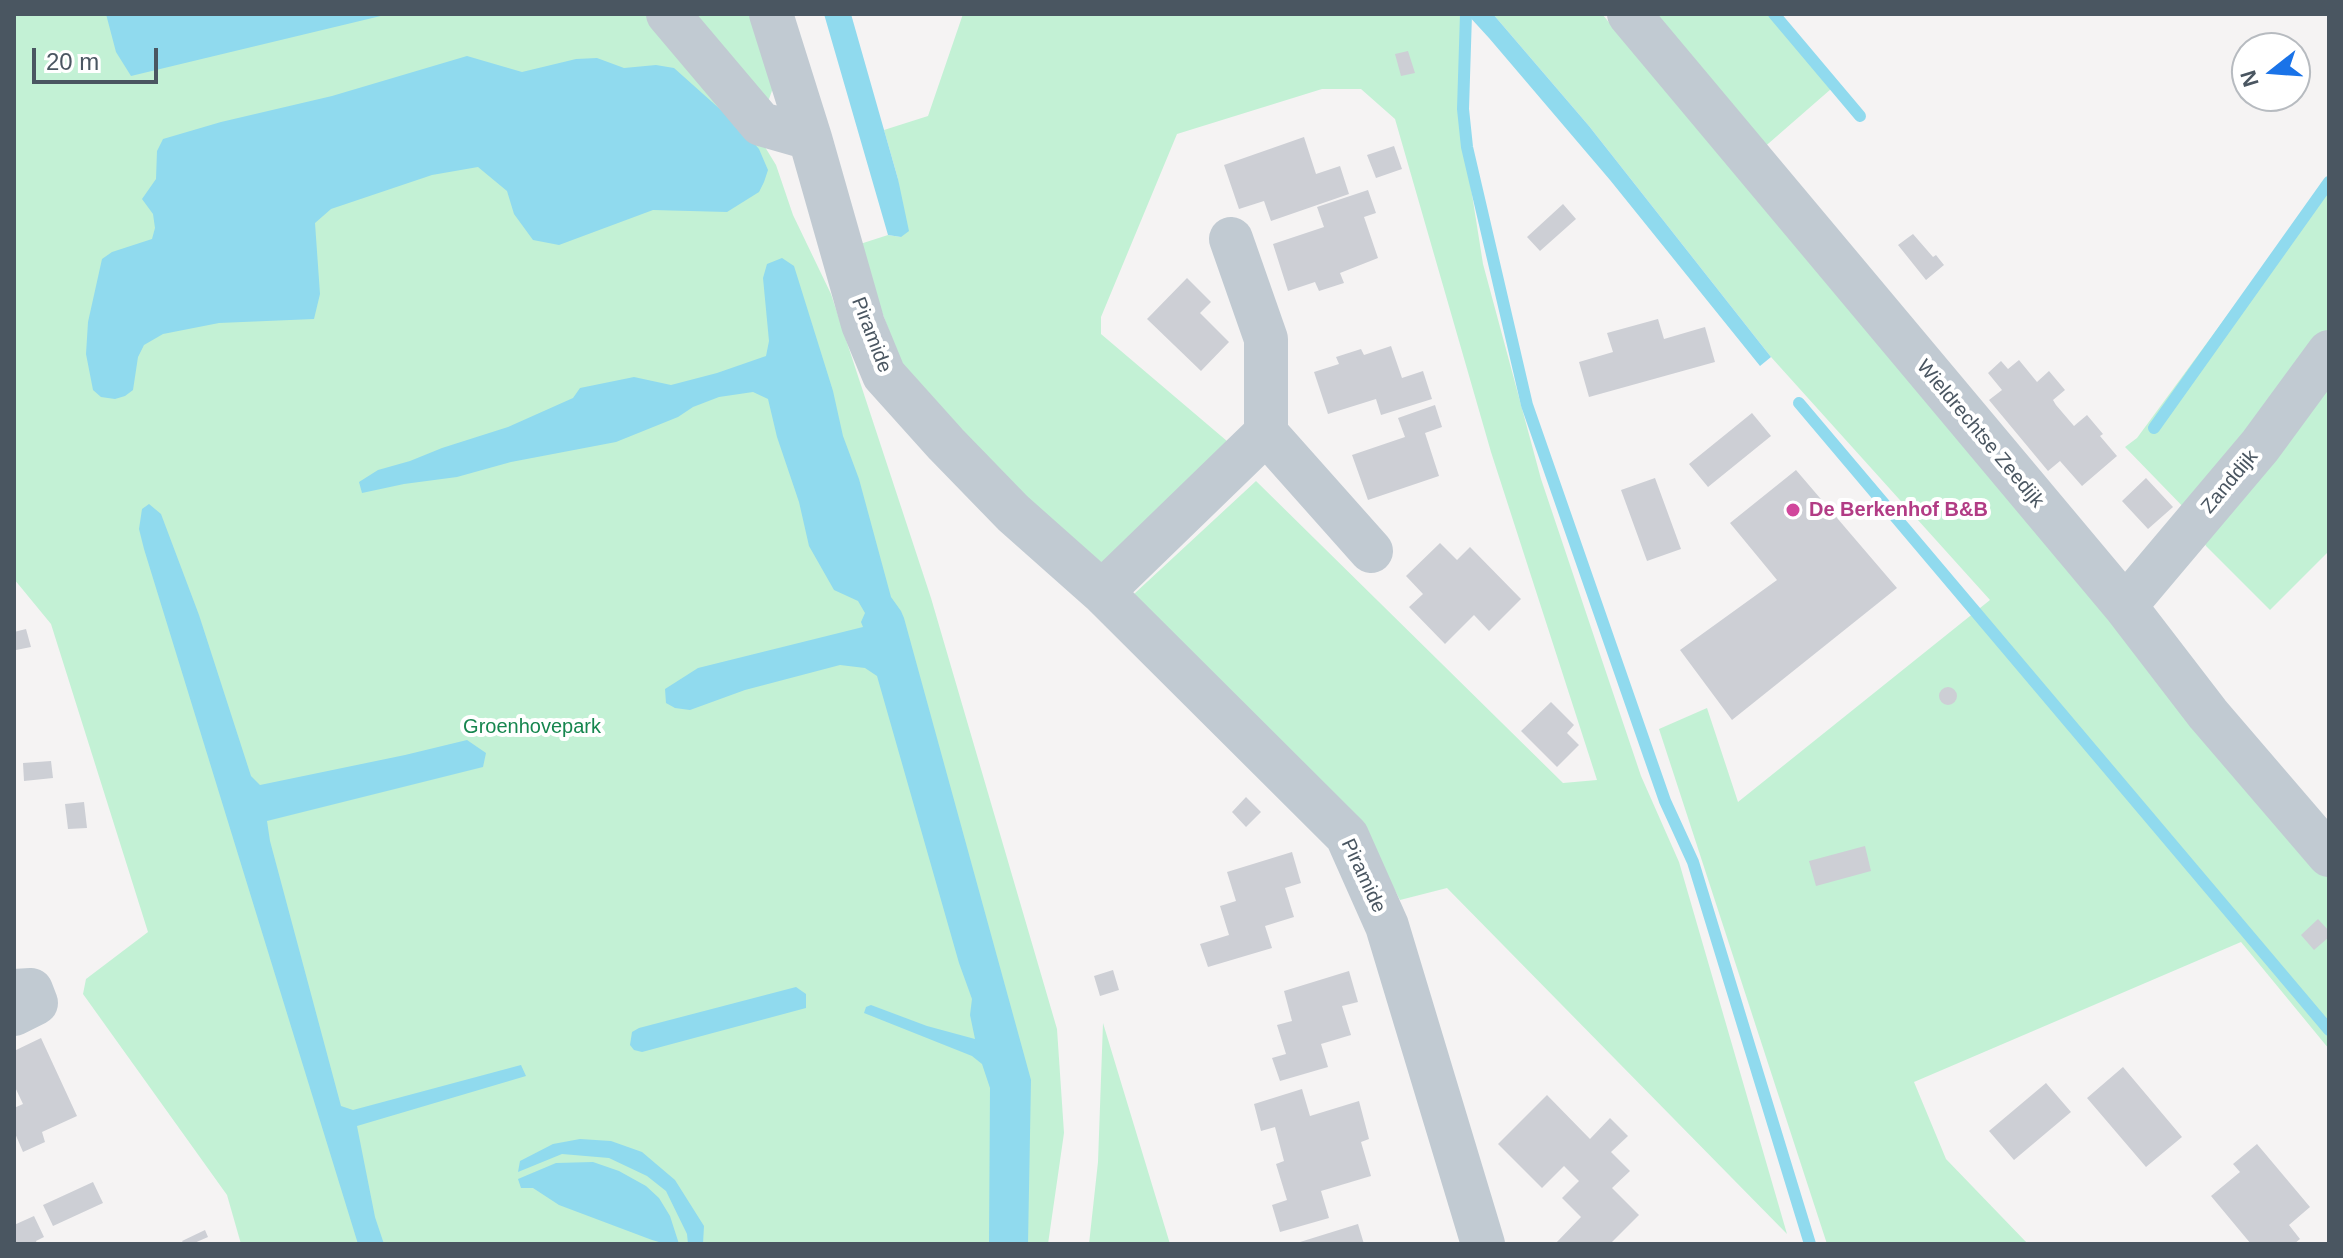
<!DOCTYPE html>
<html>
<head>
<meta charset="utf-8">
<style>
  body { margin:0 }
  #map { position:relative; width:2343px; height:1258px; overflow:hidden; background:#f5f3f3; font-family:Arial,sans-serif }
  canvas { display:block }
  .frame { position:absolute; inset:0; border:16px solid #4a5661; pointer-events:none }
  .north { position:absolute; left:2231px; top:32px; width:80px; height:80px; box-sizing:border-box; background:#fff; border:2px solid #b7bbc0; border-radius:50%; rotate:253deg; font-size:22px; font-weight:700; line-height:32px; text-align:center; color:#4a5661 }
  .north::after { content:''; display:block; margin:auto; width:28px; height:36px; background:#1a73e8; clip-path:polygon(50% 0,100% 100%,50% 72%,0 100%) }
  .scale { position:absolute; left:32px; top:48px; width:126px; height:36px; box-sizing:border-box; border:4px solid #4a5661; border-top:0; padding-left:10px; font-size:24px; line-height:28px; white-space:nowrap; color:#4a5661; -webkit-text-stroke:6px #fff; paint-order:stroke }
</style>
</head>
<body>
<div id="map">
<canvas width="2343" height="1258"></canvas>
<div class="frame"></div>
<div class="north">N</div>
<div class="scale">20 m</div>
</div>
<script>
const context = document.querySelector('canvas').getContext('2d');
context.lineJoin = 'round';
function paint(path, color) { context.fillStyle = color; context.fill(path, 'evenodd'); }
const toPath = rows => new Path2D(rows.map(r => 'M' + r).join(''));
function trace(path, color, width, dash) { context.strokeStyle = color; context.lineWidth = width; context.lineCap = dash ? 'butt' : 'round'; context.setLineDash(dash || []); context.stroke(path); }
function drawText(font, color, halo, rows, align = 'center') {
  context.font = font + ' Arial,sans-serif'; context.lineWidth = 8; context.setLineDash([]); context.textBaseline = 'middle'; context.strokeStyle = halo; context.fillStyle = color; for (const [text, x, y, turn = 0] of rows) {
    context.save(); context.translate(x, y); context.rotate((+turn || 0) * Math.PI / 180); context.textAlign = isNaN(turn) ? turn : align; if (halo) context.strokeText(text, 0, 0); context.fillText(text, 0, 0); context.restore();
  }
}
const green = toPath([
  [14,14,661,14,765,147,776,165,793,215,831,294,931,598,1057,1029,1064,1133,1048,1244,241,1244,227,1195,83,994,86,979,148,932,51,624,14,579],
  [676,14,750,14,773,88,769,99,763,102],
  [963,14,1463,14,1459,112,1483,264,1541,479,1641,776,1679,862,1787,1234,1447,888,1400,900,1357,818,1134,594,1256,481,1563,783,1597,780,1491,452,1395,119,1361,89,1322,89,1177,134,1101,317,1101,334,1234,447,1114,569,1080,551,904,371,857,245,888,235,901,237,898,179,884,130,928,116],
  [1493,14,1602,14,2329,878,2329,1049,2241,942,1914,1082,1946,1159,2028,1244,1827,1244,1659,729,1707,708,1738,802,1990,600,1771,357,1589,126],
  [1648,14,1769,14,1831,89,1761,150],
  [2329,177,2329,551,2270,610,2206,546,2190,514,2125,447,2137,438],
  [1103,1023,1170,1244,1089,1244,1098,1162]
]);
const water = toPath([
  [106,14,389,14,131,76,116,52],
  [824,14,851,14,898,179,909,231,901,237,888,235],
  [1467,14,1493,14,1589,126,1771,357,1760,366,1610,180,1489,38],
  [467,56,522,72,576,59,597,58,624,68,656,65,674,68,740,127,759,149,768,170,764,182,759,192,727,212,653,210,559,245,533,240,514,214,507,191,478,167,432,175,331,209,315,223,320,294,314,319,219,323,163,334,144,345,138,357,133,390,125,396,115,399,101,397,93,390,86,354,88,322,102,259,112,252,152,239,155,228,153,214,142,199,156,179,157,151,163,139,221,122,332,96],
  [782,258,794,266,833,391,843,436,859,479,891,597,901,611,904,618,1031,1080,1028,1244,989,1244,990,1088,982,1064,972,1056,864,1013,866,1007,871,1005,927,1026,975,1039,970,1015,972,999,959,963,877,676,865,668,840,665,745,690,690,710,675,708,666,703,665,689,698,668,863,627,861,622,865,613,858,601,834,590,809,546,799,502,777,437,768,399,753,392,719,397,693,407,678,417,616,442,511,462,457,477,404,484,362,493,359,482,378,470,410,461,442,448,508,427,573,398,580,388,634,377,671,385,717,373,766,356,769,341,763,278,767,264],
  [149,504,161,514,199,615,251,776,260,785,405,755,467,740,486,753,483,767,267,821,270,841,341,1106,353,1110,521,1065,526,1076,357,1126,375,1217,384,1244,358,1244,144,549,139,529,142,509],
  [796,987,806,994,806,1008,642,1052,634,1050,630,1045,632,1032,639,1028],
  [580,1139,611,1141,642,1152,675,1180,704,1226,703,1244,688,1244,687,1234,666,1191,647,1176,609,1158,562,1154,518,1172,520,1161,553,1144],
  [593,1162,619,1171,646,1186,659,1198,670,1216,679,1244,666,1244,652,1240,559,1205,533,1188,521,1188,518,1179,556,1163]
]);
const stream = toPath([
  [1466,14,1463,109,1467,147,1527,405,1665,801,1693,862,1810,1244],
  [1774,14,1860,116],
  [1799,403,2329,1030],
  [2154,428,2329,182]
]);
const building = toPath([
  [1408,51,1415,73,1401,76,1395,54],
  [1304,137,1316,174,1340,166,1349,194,1271,221,1264,201,1239,209,1224,165],
  [1394,146,1402,169,1376,178,1367,155],
  [1368,190,1376,213,1364,217,1378,258,1340,273,1344,283,1319,291,1315,282,1288,291,1273,244,1324,227,1317,207],
  [1563,204,1576,219,1540,251,1527,237],
  [1913,234,1933,257,1936,255,1944,265,1926,280,1898,245],
  [1187,278,1211,302,1200,313,1229,342,1201,371,1147,319],
  [1658,319,1664,339,1705,327,1715,362,1589,397,1579,362,1613,352,1607,333],
  [1391,346,1402,378,1423,371,1432,399,1381,415,1376,399,1328,414,1314,372,1339,364,1336,357,1361,349,1364,355],
  [2019,360,2037,382,2049,371,2065,390,2053,400,2056,405,2074,426,2087,415,2103,434,2100,436,2117,456,2082,486,2060,461,2048,471,1989,400,2002,390,1988,373,2001,361,2008,369],
  [1435,405,1442,427,1425,433,1439,476,1368,500,1352,455,1405,437,1398,418],
  [1752,413,1771,436,1708,487,1689,464],
  [1796,470,1897,588,1732,720,1680,650,1777,580,1730,523],
  [1655,478,1681,549,1647,561,1621,490],
  [2146,478,2173,507,2148,529,2122,501],
  [1440,543,1457,560,1470,547,1521,599,1489,631,1474,615,1445,644,1409,607,1423,594,1406,576],
  [26,629,31,647,16,650,14,632],
  '1939 696a9 9 0 1 1 18 0a9 9 0 1 1-18 0Z',
  [1551,702,1574,725,1567,733,1579,745,1557,767,1521,731],
  [51,761,53,778,24,781,23,763],
  [1246,797,1261,812,1246,827,1232,812],
  [84,802,87,828,68,829,65,804],
  [1865,846,1871,871,1816,886,1809,861],
  [1292,852,1301,883,1285,888,1294,917,1265,926,1272,948,1208,967,1200,944,1229,935,1220,906,1236,901,1227,872],
  [2318,919,2329,931,2329,937,2314,950,2301,935],
  [1113,970,1119,990,1100,996,1094,976],
  [1349,971,1358,1002,1342,1006,1351,1035,1321,1044,1328,1067,1280,1081,1272,1058,1286,1054,1277,1025,1292,1021,1284,991],
  [41,1038,77,1116,42,1132,45,1142,23,1152,14,1131,14,1108,23,1104,14,1085,14,1051],
  [2123,1067,2182,1137,2146,1167,2087,1098],
  [2046,1083,2071,1112,2014,1160,1989,1131],
  [1302,1089,1310,1116,1359,1101,1369,1139,1361,1142,1371,1176,1321,1191,1329,1218,1280,1232,1272,1205,1287,1200,1276,1164,1284,1161,1275,1127,1261,1131,1254,1104],
  [1547,1095,1590,1139,1610,1118,1628,1136,1611,1152,1630,1171,1612,1188,1639,1215,1610,1244,1555,1244,1581,1217,1562,1198,1579,1181,1564,1166,1542,1188,1498,1144],
  [2257,1144,2310,1207,2289,1225,2300,1239,2294,1244,2251,1244,2211,1196,2240,1172,2233,1164],
  [93,1182,103,1203,53,1226,43,1205],
  [34,1216,44,1237,36,1241,37,1244,14,1244,14,1225],
  [1358,1224,1364,1244,1301,1244,1300,1242],
  [205,1230,208,1237,192,1244,184,1244,182,1241]
]);
const street = toPath([
  [668,14,761,124,810,138],
  [771,14,810,138,863,324,884,375,946,444,1013,513,1102,592,1347,836,1387,926,1483,1244],
  [1629,14,2125,606,2208,714,2329,855],
  [1231,239,1266,339,1266,433,1371,551],
  [1102,592,1266,433],
  [2125,606,2260,446,2329,352],
  [14,991,31,990,36,1003,14,1014]
]);
const markers = [
  [1793,510,8,"#d1479c"]
];
const streetNames = [
  ["Piramide",871,335,69],
  ["Wieldrechtse Zeedijk",1980,434,50],
  ["Zanddijk",2230,482,-50],
  ["Piramide",1363,876,65]
];
const hotelNames = [
  ["De Berkenhof B&B",1809,510]
];
const parkNames = [
  ["Groenhovepark",532,727]
];
paint(green, '#c3f1d5');
paint(water, '#90daee');
trace(stream, '#90daee', 12);
paint(building, '#cdcfd5');
trace(street, '#c1cad2', 44);
for (const [x, y, r, color] of markers) { const dot = new Path2D(); dot.arc(x, y, r, 0, 2 * Math.PI); context.fillStyle = color; context.fill(dot); trace(dot, '#fff', 3); }
drawText('20px', '#4a5661', '#fff', streetNames);
drawText('bold 20px', '#b23c85', '#fff', hotelNames, 'left');
drawText('20px', '#17864f', '#fff', parkNames);
</script>
</body>
</html>
